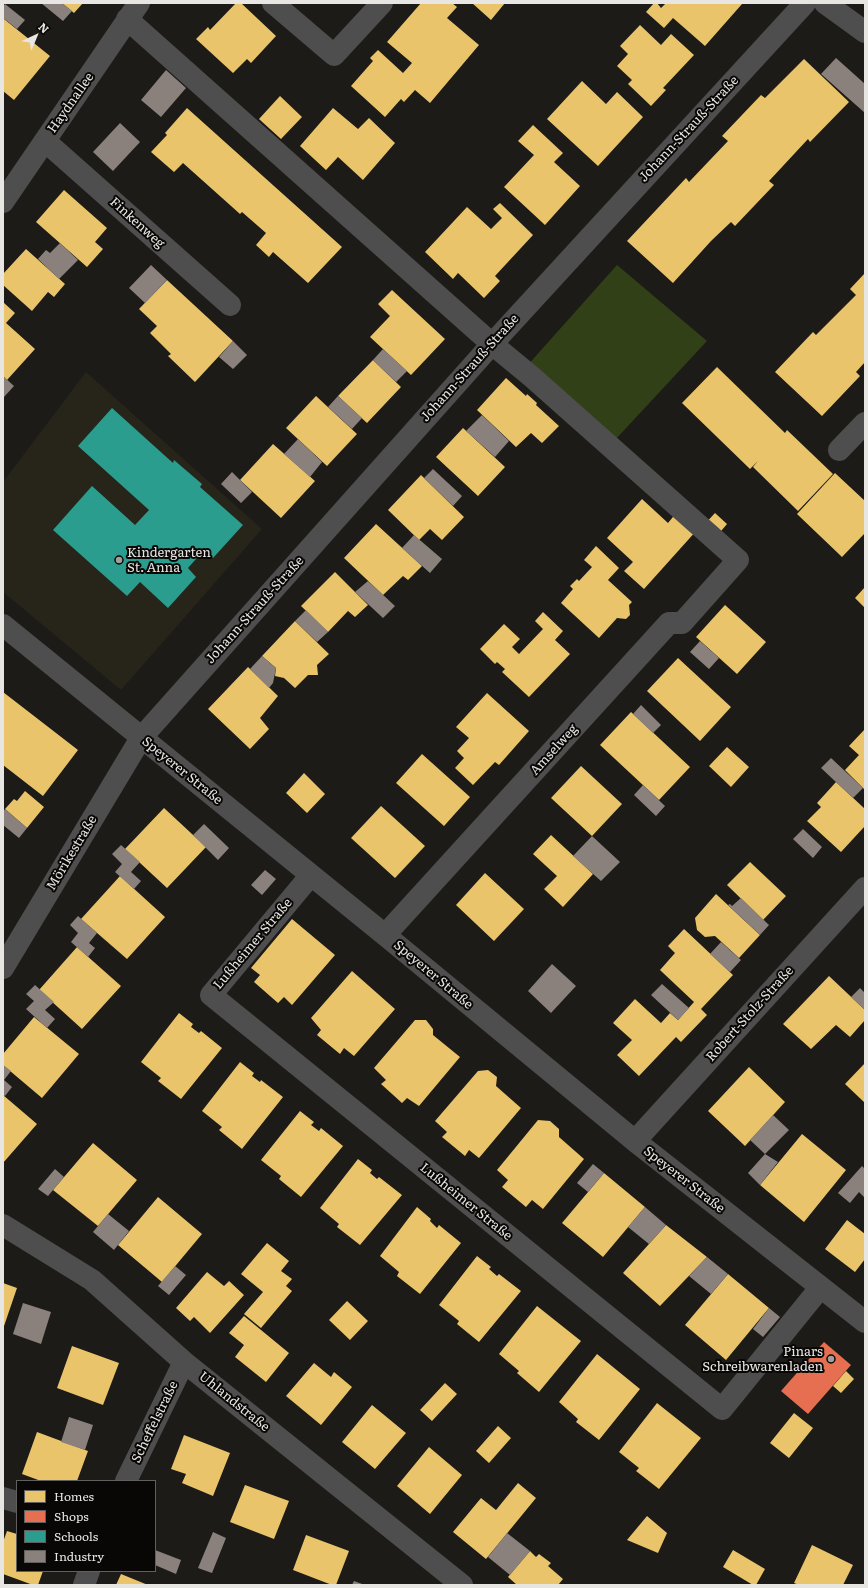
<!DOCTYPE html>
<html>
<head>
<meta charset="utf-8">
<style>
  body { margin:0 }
  #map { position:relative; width:868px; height:1588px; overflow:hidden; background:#1d1b18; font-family:Literata,serif }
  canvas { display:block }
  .frame { position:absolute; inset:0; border:4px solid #e8e6e3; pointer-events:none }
  .legend { position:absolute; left:16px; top:1480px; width:140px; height:92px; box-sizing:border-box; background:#080705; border:1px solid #62605e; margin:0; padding:5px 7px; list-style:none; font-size:12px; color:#e8e6e3 }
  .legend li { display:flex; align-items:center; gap:8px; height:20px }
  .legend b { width:20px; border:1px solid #62605e }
  .north { position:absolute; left:16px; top:16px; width:40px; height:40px; -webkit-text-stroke:3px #080705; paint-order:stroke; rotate:44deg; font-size:11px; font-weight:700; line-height:16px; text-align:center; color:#e8e6e3 }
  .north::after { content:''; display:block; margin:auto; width:14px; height:18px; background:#e8e6e3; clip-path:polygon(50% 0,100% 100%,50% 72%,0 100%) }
</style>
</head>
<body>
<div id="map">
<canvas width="868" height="1588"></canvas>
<div class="frame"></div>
<ul class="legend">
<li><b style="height:11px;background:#e9c46a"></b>Homes</li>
<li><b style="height:11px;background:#e76f51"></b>Shops</li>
<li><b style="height:11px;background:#2a9d8f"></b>Schools</li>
<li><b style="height:11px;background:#8a817c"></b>Industry</li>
</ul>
<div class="north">N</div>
</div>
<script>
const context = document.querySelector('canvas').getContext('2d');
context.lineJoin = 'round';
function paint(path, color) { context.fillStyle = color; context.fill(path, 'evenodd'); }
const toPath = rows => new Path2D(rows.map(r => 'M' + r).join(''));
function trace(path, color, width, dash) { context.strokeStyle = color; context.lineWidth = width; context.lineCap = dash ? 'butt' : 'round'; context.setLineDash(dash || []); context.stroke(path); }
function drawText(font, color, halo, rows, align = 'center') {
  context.font = font + ' Literata,serif'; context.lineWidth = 4; context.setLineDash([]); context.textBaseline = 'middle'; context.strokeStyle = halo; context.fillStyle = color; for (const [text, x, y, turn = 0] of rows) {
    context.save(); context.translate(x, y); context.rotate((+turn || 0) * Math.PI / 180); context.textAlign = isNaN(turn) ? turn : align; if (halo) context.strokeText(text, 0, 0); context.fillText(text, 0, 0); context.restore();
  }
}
const built = toPath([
  [86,372,262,529,121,690,3,592,3,482]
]);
const green = toPath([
  [617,265,707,341,614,441,526,367]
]);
const homes = toPath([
  [62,3,83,3,74,13],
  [236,3,241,3,276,36,251,63,247,59,233,73,196,39,208,27,210,30],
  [421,3,452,3,457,7,447,18,479,45,430,103,415,90,404,102,401,99,385,117,351,86,373,61,370,58,378,50,403,73,412,63,387,42],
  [472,3,505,3,491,20],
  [654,3,657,3,661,8,666,3,742,4,705,46,673,18,664,28,646,12],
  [4,19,50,56,14,100,3,91],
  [640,25,661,45,671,34,694,55,663,88,666,90,651,106,628,84,632,80,617,66,628,54,620,46],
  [804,59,849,102,810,142,808,139,769,181,774,185,735,226,731,222,711,241,673,283,627,241,686,178,689,182,728,141,722,136,761,95,765,98],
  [582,81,606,104,617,92,643,117,598,166,547,119],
  [280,96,302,117,281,139,259,119],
  [187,108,342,247,308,283,273,252,269,257,256,245,266,233,242,212,240,214,183,163,174,172,151,152,167,135,165,133],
  [333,108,358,129,369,118,395,143,363,180,338,157,326,170,300,146],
  [533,125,563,153,554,162,580,186,545,225,504,187,534,155,518,141],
  [64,190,107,228,95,242,103,249,87,267,36,222],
  [500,203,533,235,495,276,500,281,484,298,458,273,453,279,425,252,467,207,491,229,502,218,493,209],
  [26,249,65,284,54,297,48,292,32,311,3,285,3,274],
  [865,273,865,362,856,372,860,376,822,416,775,372,813,332,816,335,856,295,850,289],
  [167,280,233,341,195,382,168,356,171,354,150,333,157,326,139,309],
  [392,290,445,339,411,375,370,337,390,316,378,304],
  [3,302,15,313,6,323,35,349,7,380,3,376],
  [373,360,401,387,367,423,338,396],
  [717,367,785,433,787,430,833,474,798,511,753,467,758,461,750,469,682,403],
  [506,378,526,396,527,394,537,403,536,405,559,426,542,443,531,433,516,447,477,410],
  [316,396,357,434,327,466,286,428],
  [463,428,505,467,478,496,436,457],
  [273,444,315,481,281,518,240,480],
  [835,473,865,501,865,533,842,557,797,514],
  [421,475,464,517,442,540,430,529,419,540,388,510],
  [642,499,668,523,677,512,697,530,644,589,624,571,633,562,607,538],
  [715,513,727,524,716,537,703,526],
  [376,524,422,566,408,580,403,576,383,595,344,558],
  [596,546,619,568,608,580,632,602,629,605,630,615,626,619,617,618,599,638,561,603,573,589,570,586,577,579,579,581,592,567,584,560],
  [335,572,368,605,355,617,348,611,328,632,301,606],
  [865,587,865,608,855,598],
  [725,605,766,642,737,674,696,637],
  [543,612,563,631,555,640,570,654,529,697,502,672,505,669,497,662,495,664,480,649,504,624,520,639,512,647,519,654,543,629,535,621],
  [295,621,329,654,317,665,318,675,308,675,295,688,284,678,275,676,276,668,262,656],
  [678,658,731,707,700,741,647,691],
  [248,667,278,696,260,718,269,729,250,749,208,709],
  [3,692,78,750,43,796,3,765],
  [487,693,529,731,499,765,495,762,473,785,455,768,464,758,457,751,469,738,456,727],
  [631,712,690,767,659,800,600,745],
  [865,729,865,790,845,770,859,755,849,746],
  [727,747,749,767,731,787,709,766],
  [422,754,470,797,444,826,396,783],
  [581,766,622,804,592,836,551,798],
  [304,773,325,794,307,813,286,793],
  [836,782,865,809,865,826,841,852,807,821,821,807,817,803],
  [25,791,44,807,27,828,5,809,14,799,17,801],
  [381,806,425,846,395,878,351,838],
  [164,808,206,847,167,888,125,849],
  [551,835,593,874,563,907,544,889,557,876,533,854],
  [750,862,786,896,763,920,727,885],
  [485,873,524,909,494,941,456,905],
  [120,876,165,917,127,959,81,919],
  [716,894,760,935,739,958,715,936,705,937,697,930,695,918],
  [292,919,335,955,292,1005,284,997,278,1003,254,982,260,975,251,968],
  [684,929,733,975,701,1009,707,1015,681,1042,676,1037,639,1076,617,1055,632,1040,613,1023,635,999,661,1023,670,1013,678,1020,694,1002,660,970,675,953,668,946],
  [77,947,121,986,82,1029,39,990],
  [352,971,395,1009,354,1056,344,1048,340,1054,317,1035,321,1030,311,1018],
  [829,976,865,1010,865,1020,850,1037,836,1025,811,1049,783,1024],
  [179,1013,193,1024,191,1027,199,1033,201,1031,222,1048,181,1099,158,1081,161,1078,141,1062],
  [34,1017,79,1054,42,1098,3,1065,3,1054],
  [415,1020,426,1020,433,1029,433,1035,460,1057,419,1106,407,1098,402,1103,381,1084,386,1080,374,1068],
  [240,1062,254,1073,252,1076,260,1082,261,1080,283,1097,242,1149,219,1130,222,1127,202,1111],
  [865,1063,865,1103,845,1084],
  [749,1067,785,1102,745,1146,708,1111],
  [488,1070,497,1077,496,1086,521,1108,479,1158,469,1150,465,1156,442,1137,447,1132,435,1121,478,1071],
  [3,1095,37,1124,3,1163],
  [300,1111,314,1122,311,1125,319,1131,321,1128,343,1146,301,1197,279,1179,281,1176,261,1160],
  [538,1120,550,1121,559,1129,559,1137,584,1159,543,1209,532,1200,526,1207,502,1187,508,1180,497,1170],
  [802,1134,846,1170,804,1222,760,1185],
  [93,1143,137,1180,98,1226,53,1190],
  [358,1159,372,1170,370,1173,377,1179,379,1177,402,1195,360,1245,337,1227,339,1224,320,1208],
  [604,1173,645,1207,603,1257,562,1223],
  [158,1197,202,1234,162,1282,118,1245],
  [417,1207,431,1219,430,1221,437,1228,439,1225,461,1243,420,1294,397,1276,399,1272,380,1256],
  [847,1220,865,1234,865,1259,855,1272,825,1249],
  [666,1225,707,1257,660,1306,623,1273],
  [267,1243,289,1261,281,1271,292,1279,286,1286,292,1291,261,1328,244,1314,263,1292,241,1274],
  [477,1256,491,1267,489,1269,497,1276,499,1274,521,1291,479,1342,457,1324,459,1321,439,1305],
  [207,1272,224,1286,229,1281,244,1295,210,1333,194,1317,190,1321,176,1308],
  [728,1274,769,1308,726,1360,685,1325],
  [3,1283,17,1288,3,1329],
  [347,1301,368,1321,350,1340,329,1320],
  [537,1306,581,1341,539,1392,517,1373,519,1371,499,1354],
  [244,1316,289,1353,266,1382,235,1357,244,1345,229,1333],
  [72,1346,119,1363,103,1405,57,1388],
  [597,1354,640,1389,599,1440,576,1422,578,1419,559,1402],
  [314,1363,331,1377,334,1372,352,1387,321,1425,286,1396],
  [846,1371,854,1379,841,1393,833,1386],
  [445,1383,457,1394,432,1421,420,1410],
  [657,1403,701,1438,659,1489,636,1471,639,1468,619,1452],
  [372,1405,406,1433,375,1469,342,1442],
  [794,1413,813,1428,789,1458,770,1443],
  [498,1426,511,1438,489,1463,476,1451],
  [37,1432,88,1451,77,1481,41,1481,22,1474],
  [184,1435,230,1453,213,1496,182,1483,186,1474,171,1469],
  [429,1447,462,1475,430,1514,397,1486],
  [518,1483,536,1498,486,1559,453,1532,481,1498,496,1510],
  [245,1485,289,1501,274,1539,230,1522],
  [647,1516,667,1533,658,1553,627,1540],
  [7,1531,17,1534,17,1571,43,1571,38,1585,33,1585,3,1574,3,1542],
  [306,1535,349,1551,336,1585,332,1585,293,1570],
  [812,1545,853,1565,843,1585,799,1585,794,1583],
  [733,1550,765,1569,756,1585,753,1585,723,1567],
  [530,1551,536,1557,539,1554,551,1563,548,1566,563,1579,558,1585,517,1585,508,1577],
  [121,1574,148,1585,116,1585]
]);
const shops = toPath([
  [824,1342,851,1365,808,1414,781,1391]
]);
const schools = toPath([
  [112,408,173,463,174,460,202,484,200,487,243,525,213,558,204,550,188,568,196,577,168,608,140,582,127,596,53,530,92,486,135,525,149,510,78,446]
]);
const industry = toPath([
  [41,3,62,3,72,11,63,21],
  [5,4,25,20,17,29,3,18,3,7],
  [836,58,865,84,865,113,821,74],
  [166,70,186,88,161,117,141,100],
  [120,123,140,142,113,171,93,152],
  [60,243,78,260,59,279,38,259,46,250,50,253],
  [151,265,167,280,145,303,129,288],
  [233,341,247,355,233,369,219,357],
  [383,349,407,371,396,382,373,360],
  [3,376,14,386,4,397,3,395],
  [338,396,362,418,352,429,328,407],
  [482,415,509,441,495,457,466,431],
  [298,439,322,462,310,477,284,454],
  [433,469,462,496,453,506,424,478],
  [232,472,252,492,241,503,221,484],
  [414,535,442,559,430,573,402,548],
  [368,581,395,606,383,618,355,592],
  [306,610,328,632,317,642,295,621],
  [700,641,719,658,709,669,690,652],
  [262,656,276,668,273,683,269,688,250,669],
  [641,705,661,725,653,733,633,714],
  [831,758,863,788,853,798,821,768],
  [643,785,665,806,656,816,634,795],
  [5,809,27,828,19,838,3,825,3,812],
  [204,824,229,848,218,860,193,835],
  [803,829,822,847,813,858,793,839],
  [592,836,620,862,601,881,573,856],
  [121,845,140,862,131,872,141,881,134,889,115,872,122,864,112,854],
  [265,870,276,879,262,895,251,885],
  [741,898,769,925,760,935,728,905,730,904,732,906],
  [78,916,97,933,89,943,95,948,88,957,71,942,78,933,70,925],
  [721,942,741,960,730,972,710,954],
  [552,964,576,986,551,1013,528,991],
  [662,984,689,1008,678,1020,651,995],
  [35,985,54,1002,45,1010,55,1019,47,1028,26,1009,34,1001,26,994],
  [860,988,865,993,865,1010,851,997],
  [3,1065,11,1071,4,1080,12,1087,5,1096,3,1095],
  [773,1115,789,1130,765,1154,778,1162,760,1185,748,1173,765,1154,750,1140],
  [593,1164,604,1173,588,1192,577,1183],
  [862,1166,865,1169,865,1198,859,1192,850,1203,838,1193],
  [55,1169,64,1177,48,1196,38,1189],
  [645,1207,666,1225,649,1244,628,1227],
  [108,1214,129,1231,114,1250,93,1232],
  [707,1257,728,1274,711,1294,689,1276],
  [175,1266,186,1275,169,1295,158,1286],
  [23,1303,51,1312,41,1344,13,1334],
  [769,1308,780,1317,763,1337,753,1329],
  [69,1417,93,1425,85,1450,61,1442],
  [213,1532,226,1538,212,1573,198,1568],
  [507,1533,530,1551,510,1575,488,1557],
  [155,1550,181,1560,176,1574,155,1565],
  [354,1581,365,1585,352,1585]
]);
const minor = toPath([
  [273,3,334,55,382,3],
  [825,3,865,32],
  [127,19,492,344,532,377,738,560,682,623,669,623,385,935],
  [45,141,230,305],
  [3,202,139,3],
  [839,450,865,423],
  [3,625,385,935,635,1141,865,1322],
  [311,875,211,995,722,1409,820,1288],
  [3,968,141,738,492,344,805,3],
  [635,1141,865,888],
  [3,1225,92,1280,184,1362,462,1585],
  [126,1481,184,1362],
  [3,1498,17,1502],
  [84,1585,89,1571]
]);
const markers = [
  [119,560,4,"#a19f9c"],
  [831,1359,4,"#a19f9c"]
];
const streetNames = [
  ["Haydnallee",71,103,-55],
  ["Johann-Strauß-Straße",689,129,-47],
  ["Finkenweg",137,223,42],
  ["Johann-Strauß-Straße",470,368,-48],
  ["Johann-Strauß-Straße",255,610,-48],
  ["Amselweg",554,750,-48],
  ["Speyerer Straße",182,771,39],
  ["Mörikestraße",72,853,-59],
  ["Lußheimer Straße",253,944,-50],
  ["Speyerer Straße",433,975,40],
  ["Robert-Stolz-Straße",750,1014,-48],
  ["Speyerer Straße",684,1180,38],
  ["Lußheimer Straße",466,1202,39],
  ["Uhlandstraße",234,1402,39],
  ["Scheffelstraße",155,1422,-64]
];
const poiNames = [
  ["Kindergarten",127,553],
  ["St. Anna",127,568],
  ["Pinars",823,1352,"right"],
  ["Schreibwarenladen",823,1367,"right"]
];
paint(built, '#27241a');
paint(green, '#324017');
paint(homes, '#e9c46a');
paint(shops, '#e76f51');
paint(schools, '#2a9d8f');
paint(industry, '#8a817c');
trace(minor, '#4d4e4d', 22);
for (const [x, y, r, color] of markers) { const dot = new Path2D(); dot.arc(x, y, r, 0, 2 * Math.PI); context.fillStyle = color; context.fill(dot); trace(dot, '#080705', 1.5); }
drawText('13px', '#e8e6e3', '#080705', streetNames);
drawText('13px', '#e8e6e3', '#080705', poiNames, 'left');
</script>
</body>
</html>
